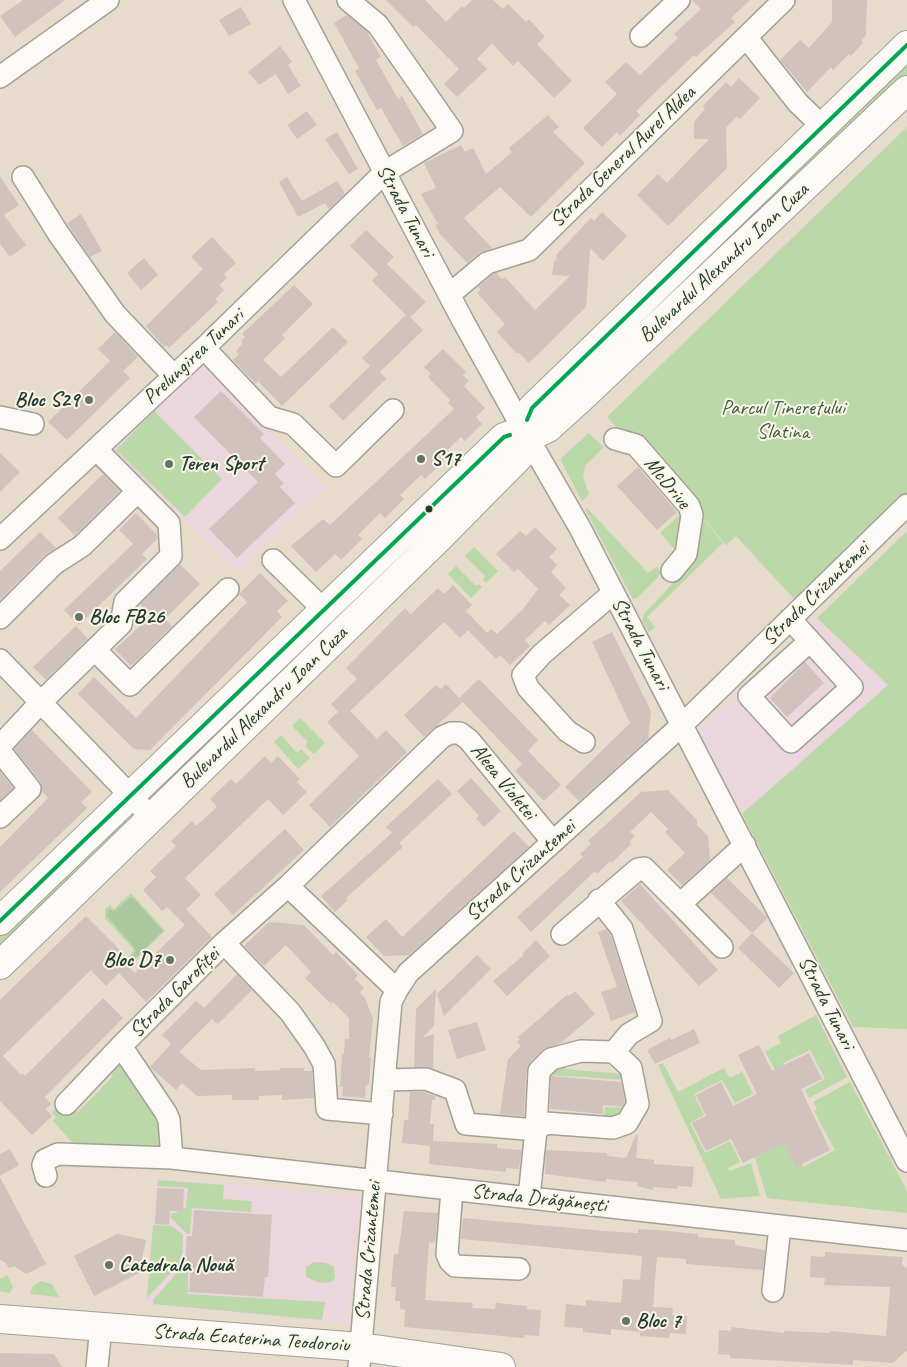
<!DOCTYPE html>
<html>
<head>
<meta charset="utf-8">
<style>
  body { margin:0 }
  canvas { display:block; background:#e7dbcb }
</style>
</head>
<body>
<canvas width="907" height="1367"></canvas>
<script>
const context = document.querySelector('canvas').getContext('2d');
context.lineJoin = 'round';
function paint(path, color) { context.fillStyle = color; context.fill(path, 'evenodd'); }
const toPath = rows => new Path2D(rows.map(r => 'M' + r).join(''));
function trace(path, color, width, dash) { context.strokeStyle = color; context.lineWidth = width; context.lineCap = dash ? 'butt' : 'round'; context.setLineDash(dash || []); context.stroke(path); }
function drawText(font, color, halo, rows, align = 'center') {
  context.font = font + ' Caveat,sans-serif'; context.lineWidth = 4; context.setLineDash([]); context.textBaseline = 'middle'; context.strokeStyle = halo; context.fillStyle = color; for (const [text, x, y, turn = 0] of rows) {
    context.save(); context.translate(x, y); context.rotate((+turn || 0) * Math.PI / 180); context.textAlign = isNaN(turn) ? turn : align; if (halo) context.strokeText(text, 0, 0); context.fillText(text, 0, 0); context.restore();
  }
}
const built = toPath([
  [201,362,326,487,237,572,111,449],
  [817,618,889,685,742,814,699,730],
  [155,1177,360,1197,348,1324,146,1305]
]);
const green = toPath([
  [907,63,907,85,783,202,773,191],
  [907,127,907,494,797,602,736,536,726,545,642,445,616,427,607,417],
  [154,411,222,479,185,517,116,450],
  [589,433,604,447,585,466,583,477,589,494,582,501,562,463,561,458],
  [683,506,677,552,660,533,681,514,679,510],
  [587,508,648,573,656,567,658,567,660,573,658,577,637,598,633,599,585,509],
  [695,509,723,543,647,617,655,627,649,632,642,621,644,614,689,566],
  [907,531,907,1029,853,1027,742,814,888,685,817,618],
  [474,547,498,571,486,583,483,580,485,576,465,556],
  [456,566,476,586,479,584,482,587,471,598,448,574],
  [300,718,325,743,314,754,305,746,308,742,292,726],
  [281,735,297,753,301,749,310,758,298,769,274,742],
  [126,820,135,829,0,956,0,936],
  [131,893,165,931,133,962,128,957,134,950,105,918,105,909,110,905,114,909],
  [816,1015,847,1077,809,1098,805,1090,825,1079,810,1050,783,1063,787,1071,778,1076,765,1051,781,1043,778,1036],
  [566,1062,565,1069,621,1074,621,1071,628,1080,550,1075,550,1072],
  [663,1063,678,1092,724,1068,730,1078,742,1072,753,1094,735,1103,722,1080,694,1094,704,1115,690,1123,705,1153,730,1141,740,1162,728,1168,729,1171,751,1163,760,1196,721,1199,658,1065],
  [119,1064,150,1092,167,1149,75,1146,53,1121,56,1117,52,1112,60,1104,78,1112,113,1076,111,1074],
  [850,1082,907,1191,907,1213,767,1198,754,1155,771,1105,803,1167,835,1150,814,1111,817,1109,813,1102],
  [605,1107,627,1108,626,1116,603,1124],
  [158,1180,224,1185,223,1199,252,1201,251,1212,192,1208,190,1234,187,1234,171,1218,171,1213,177,1213,178,1208,186,1208,188,1188,157,1186],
  [153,1225,172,1226,183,1235,182,1261,147,1298],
  [314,1262,326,1263,334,1267,335,1278,331,1282,320,1283,306,1277,306,1267],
  [188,1265,188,1294,325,1302,322,1320,153,1304,153,1300,183,1266],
  [7,1275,13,1286,10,1293,0,1291,0,1279],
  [41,1281,52,1284,59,1297,30,1294,33,1286]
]);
const forest = toPath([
  [130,898,133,898,163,931,134,959,133,956,136,951,134,947,107,916,109,909,114,911]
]);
const building = toPath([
  [23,0,65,0,15,37,0,16],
  [386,0,425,0,446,22,462,6,464,8,472,0,493,0,503,9,508,4,526,22,529,19,545,37,537,44,572,81,554,98,518,61,513,66,492,43,477,59,487,69,457,97,444,84,459,69,416,25,413,27],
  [692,0,750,0,731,18,735,22,696,57,694,55,636,111,640,115,620,136,617,132,602,147,583,128,617,94,605,82,626,62,640,75,678,38,674,34,701,9],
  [832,0,867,0,866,35,861,41,863,43,851,56,849,54,833,70,831,67,807,92,780,60,800,40,809,48,832,22],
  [241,7,251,24,229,36,219,20],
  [347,15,367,32,381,57,376,60,398,99,402,96,423,134,403,146,381,108,377,110,355,71,359,68,334,23],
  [280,46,292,62,288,65,301,86,288,94,276,74,259,85,248,72],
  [739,78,760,98,740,119,737,116,726,128,727,168,668,226,637,195,658,174,667,183,709,139,694,139,694,122,705,109,703,106,726,82,731,87],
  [307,111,317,125,297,139,287,125],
  [548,115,559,127,553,132,585,163,531,217,500,187,464,218,492,248,479,253,467,263,440,234,435,225,438,224,421,194,436,188,424,163,461,145,465,152,473,148,486,174,512,152,509,148],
  [337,132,358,169,349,174,325,139],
  [0,176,19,205,4,215,26,245,10,257,0,244],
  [287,177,302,201,337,181,345,194,329,209,325,203,298,217,279,182],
  [602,212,627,236,603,261,590,248,586,307,529,363,519,353,516,353,497,332,505,324,477,293,481,290,478,287,493,274,496,273,502,279,505,277,535,310,570,276,552,275,554,262,557,259,556,255,591,218,594,221],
  [81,214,102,251,90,257,67,223],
  [366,230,394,257,387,264,426,302,410,317,423,330,380,372,386,379,343,421,329,406,370,366,362,358,406,315,372,281,378,274,350,246],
  [212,237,236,263,224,274,227,278,219,285,224,290,215,299,218,302,169,348,166,345,164,347,146,326,203,269,191,257],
  [144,258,158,275,141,290,127,273],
  [294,285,313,304,282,335,285,338,263,360,281,377,333,327,348,342,282,406,258,381,256,384,233,360,239,354,236,351,243,343,241,341,245,337,242,334],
  [115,332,138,357,123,371,130,378,67,440,48,422,110,361,98,349],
  [443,349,466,372,463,375,469,381,464,386,485,408,476,417,482,424,465,441,461,437,440,457,444,461,425,479,421,475,400,495,404,499,385,518,380,513,358,535,362,539,341,560,335,554,316,572,291,546,323,519,330,525,454,409,448,403,450,400,428,377,431,374,424,367],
  [221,391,264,434,260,438,285,464,275,474,284,483,280,487,295,503,237,558,209,529,258,482,194,417],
  [0,453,20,472,0,492],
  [638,467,677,512,657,530,617,486],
  [103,474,120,491,75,536,58,518],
  [136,513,157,535,157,539,142,554,147,559,79,625,64,610,133,544,119,530],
  [535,527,557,549,549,557,557,565,551,572,566,588,559,595,570,605,549,625,545,621,525,640,530,646,510,665,500,655,496,659,468,630,460,638,444,622,350,711,377,739,386,730,407,752,330,827,309,805,359,756,327,722,338,712,331,704,357,679,346,668,405,608,411,614,438,588,444,594,453,585,472,605,466,611,487,633,491,629,497,634,523,609,538,589,518,569,514,572,496,554,520,531,526,536],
  [40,532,56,548,45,555,0,600,0,571],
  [180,564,200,584,165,619,172,626,131,666,115,649,151,616,140,604],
  [260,573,288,601,277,611,282,617,150,750,134,749,78,694,94,677,136,718,247,602,239,594],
  [76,626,88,639,46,680,33,667],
  [612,632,651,711,648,739,579,801,565,787,630,723,592,642],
  [805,662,824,683,787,717,770,698],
  [479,679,538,740,528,751,561,785,544,801,515,771,522,764,459,698],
  [446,684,463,702,424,737,404,715,436,685,441,689],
  [32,730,92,792,81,802,87,808,0,892,0,847,48,798,42,791,40,781,14,749],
  [265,756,271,763,278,756,300,779,297,782,307,792,283,815,268,799,185,878,201,895,186,909,212,937,146,1002,119,973,106,986,91,970,3,1056,21,1075,23,1073,25,1076,103,998,123,1018,45,1097,51,1104,46,1109,52,1116,32,1135,0,1101,0,1000,86,916,120,950,116,954,135,973,185,925,167,907,162,911,143,890,156,877,150,871,176,846,171,841,192,821,196,826,217,807,210,799,231,779,236,784],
  [0,771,13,788,0,800],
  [471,778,501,811,484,827,476,818,479,816,457,791],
  [438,779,452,794,399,843,403,847,346,898,348,900,335,912,321,896,392,833,386,827],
  [668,790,697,820,697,825,708,836,710,860,682,885,667,870,685,853,665,832,668,829,651,812,630,832,635,836,629,842,631,844,612,863,610,861,598,873,594,872,531,932,517,917,583,857,580,854,591,844,588,841,641,792],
  [285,829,304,850,233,915,214,894],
  [514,831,529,847,409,955,384,956,366,937,386,919,402,937],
  [727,878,768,918,752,933,711,893],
  [640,884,718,970,699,986,621,901],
  [269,922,304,925,333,955,336,952,358,975,355,979,364,988,360,992,365,998,373,1019,369,1057,371,1057,369,1085,366,1085,365,1098,342,1096,343,1087,340,1087,342,1054,344,1054,345,1039,349,1039,349,1018,333,1002,331,1004,305,978,311,972,286,945,264,966,244,946],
  [606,929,611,935,635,1012,611,1021,601,992,617,987,598,932],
  [752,933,794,973,779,988,738,948],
  [536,940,550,956,507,996,493,981,524,955,522,954],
  [477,955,491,969,444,1016,437,994],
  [237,974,252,990,218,1024,212,1019,179,1052,201,1070,255,1068,255,1071,280,1070,280,1068,304,1068,304,1071,312,1071,314,1098,282,1100,282,1095,259,1096,259,1100,232,1100,232,1095,197,1096,182,1083,176,1090,150,1067,171,1044,162,1035,196,1001,204,1008],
  [436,989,434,1026,422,1038,434,1034,433,1068,414,1067,416,1009],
  [575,991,595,1014,561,1043,543,1050,530,1062,526,1074,524,1116,500,1114,508,1059,521,1046,517,1042,520,1039,518,1037,568,994,569,996],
  [477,1022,486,1050,457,1059,448,1030],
  [694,1029,700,1043,655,1064,647,1050,670,1038,671,1040],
  [759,1045,772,1071,809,1053,822,1079,801,1089,830,1150,796,1167,784,1143,743,1163,731,1139,706,1151,692,1123,706,1116,696,1095,721,1082,733,1106,757,1094,738,1055],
  [551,1076,621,1082,625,1102,622,1107,603,1105,603,1114,550,1109],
  [410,1092,424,1092,435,1096,435,1100,432,1100,430,1124,434,1124,433,1141,497,1144,497,1148,521,1150,522,1148,519,1169,506,1168,506,1172,429,1164,430,1146,402,1143,404,1120,408,1120],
  [636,1135,638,1136,636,1158,654,1160,654,1164,694,1167,692,1187,678,1186,677,1189,653,1187,653,1190,637,1186,637,1182,606,1179,606,1182,545,1174,546,1150,607,1153,607,1156,626,1158],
  [10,1149,19,1165,0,1176,0,1154],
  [0,1177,46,1264,26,1274,14,1266,9,1268,6,1263,0,1260],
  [157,1188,184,1189,183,1212,170,1211,169,1225,155,1224],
  [194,1210,272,1215,268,1277,265,1277,263,1297,189,1292,191,1264,185,1264,187,1236,192,1236],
  [404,1211,438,1213,435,1243,429,1242,425,1300,473,1303,472,1308,495,1309,496,1303,527,1306,527,1309,541,1310,539,1336,525,1335,524,1338,404,1327,405,1310,400,1309,400,1301,395,1301,396,1287,391,1287,394,1254,398,1254],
  [463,1218,604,1231,638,1233,638,1229,657,1230,698,1234,698,1237,735,1240,735,1245,765,1250,763,1270,686,1264,686,1259,657,1257,653,1307,673,1308,672,1315,687,1316,686,1334,670,1333,669,1338,640,1336,640,1332,611,1329,611,1335,583,1332,583,1328,564,1327,566,1304,586,1306,586,1300,621,1303,623,1279,640,1280,642,1256,461,1239],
  [117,1234,146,1240,139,1273,94,1296,74,1256],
  [825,1252,903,1257,902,1264,907,1269,907,1350,893,1363,853,1360,853,1365,730,1358,730,1355,718,1354,719,1330,731,1331,731,1327,784,1333,785,1331,830,1333,830,1331,886,1336,890,1287,824,1285,825,1278,810,1277,811,1256,825,1257],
  [0,1353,54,1354,62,1367,0,1367]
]);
const minor = toPath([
  [294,0,463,321,518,420],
  [641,36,679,0],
  [746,37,798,103,822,126],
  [0,77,108,0],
  [23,177,58,233,115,314,174,376],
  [450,294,487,263,529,250,784,0],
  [204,348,269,417,293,424,336,466,393,410],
  [0,417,33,424],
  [615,439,636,445,689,506,692,515,686,554,672,571],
  [532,445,580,528,907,1161],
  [0,539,204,348,385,172,452,131,378,25,348,0],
  [273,560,325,611],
  [0,618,54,564,82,546,137,492],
  [790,619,810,641,852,687,791,742,749,696,810,641],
  [95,650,130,685,228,589],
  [0,660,152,818],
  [584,742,567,731,528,688,523,675,542,654,613,593],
  [0,746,41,702,121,624,125,602,171,556,169,523,96,449],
  [0,751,30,789,0,817],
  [288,886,397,990],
  [599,900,622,929,651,1021,629,1034,614,1052],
  [680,904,722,947],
  [562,934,638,869,644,868,680,904,745,845],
  [224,943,290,1012,314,1046,324,1064,327,1109,382,1114],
  [121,1046,166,1113,169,1120,172,1158],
  [385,1080,426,1079,455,1090,466,1124,536,1130,546,1123,613,1128,627,1123,638,1104,631,1068,614,1052,581,1051,551,1059,539,1071,536,1130,529,1197],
  [66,1104,121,1046,224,943,288,886,442,737,451,733,460,733,469,740,553,842],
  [46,1176,43,1165,45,1160,58,1154,172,1158,907,1240],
  [452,1189,447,1254,450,1261,455,1266,519,1269],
  [773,1291,780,1226],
  [97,1367,101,1326],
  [359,1367,391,1002,397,990,408,973,682,725,907,505]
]);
const major = toPath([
  [527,420,532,408,907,45],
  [538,433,548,428,579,400,907,90],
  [0,921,504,437,510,435],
  [0,965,439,538,521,455,523,447],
  [0,1319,361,1347,501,1367]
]);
const bus1 = toPath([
  [527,420,532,408,907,45],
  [0,921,504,437,510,435]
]);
const markers = [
  [89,400,5,"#657469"],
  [421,459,5,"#657469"],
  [169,464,5,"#657469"],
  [429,509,4.5,"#1f3d34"],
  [79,617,5,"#657469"],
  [170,960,5,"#657469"],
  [109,1265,5,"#657469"],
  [626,1321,5,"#657469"]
];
const streetNames = [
  ["Strada General Aurel Aldea",623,157,-44],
  ["Strada Tunari",405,211,62],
  ["Bulevardul Alexandru Ioan Cuza",724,263,-43],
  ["Prelungirea Tunari",194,357,-43],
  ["McDrive",667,483,51],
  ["Strada Crizantemei",816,594,-44],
  ["Strada Tunari",640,644,62],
  ["Bulevardul Alexandru Ioan Cuza",264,708,-44],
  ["Aleea Violetei",503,782,51],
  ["Strada Crizantemei",521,871,-42],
  ["Strada Garofiței",175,993,-45],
  ["Strada Tunari",826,1003,63],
  ["Strada Drăgănești",539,1199,6],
  ["Strada Crizantemei",369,1251,-85],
  ["Strada Ecaterina Teodoroiu",251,1339,4]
];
const poiNames = [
  ["Bloc S29",79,400,"right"],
  ["S17",431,459],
  ["Teren Sport",179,464],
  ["Bloc FB26",89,617],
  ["Bloc D7",160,960,"right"],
  ["Catedrala Nouă",119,1265],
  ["Bloc 7",636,1321]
];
const parkNames = [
  ["Parcul Tineretului",783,408],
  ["Slatina",783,432]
];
paint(built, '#ead6dc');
paint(green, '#bbd8a8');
paint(forest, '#aac79d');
paint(building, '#d1c2bd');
trace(minor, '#a3a096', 24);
trace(major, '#a3a096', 30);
trace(minor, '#fbfaf7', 21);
trace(major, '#fbfaf7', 28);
trace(bus1, '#00a651', 4);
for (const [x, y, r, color] of markers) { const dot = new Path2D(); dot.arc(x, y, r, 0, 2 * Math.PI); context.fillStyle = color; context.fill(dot); trace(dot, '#fcf5e5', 2); }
drawText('21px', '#1f3d34', '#fcf5e5', streetNames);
drawText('bold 21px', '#1f3d34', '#fcf5e5', poiNames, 'left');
drawText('21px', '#375b45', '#fcf5e5', parkNames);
</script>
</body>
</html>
